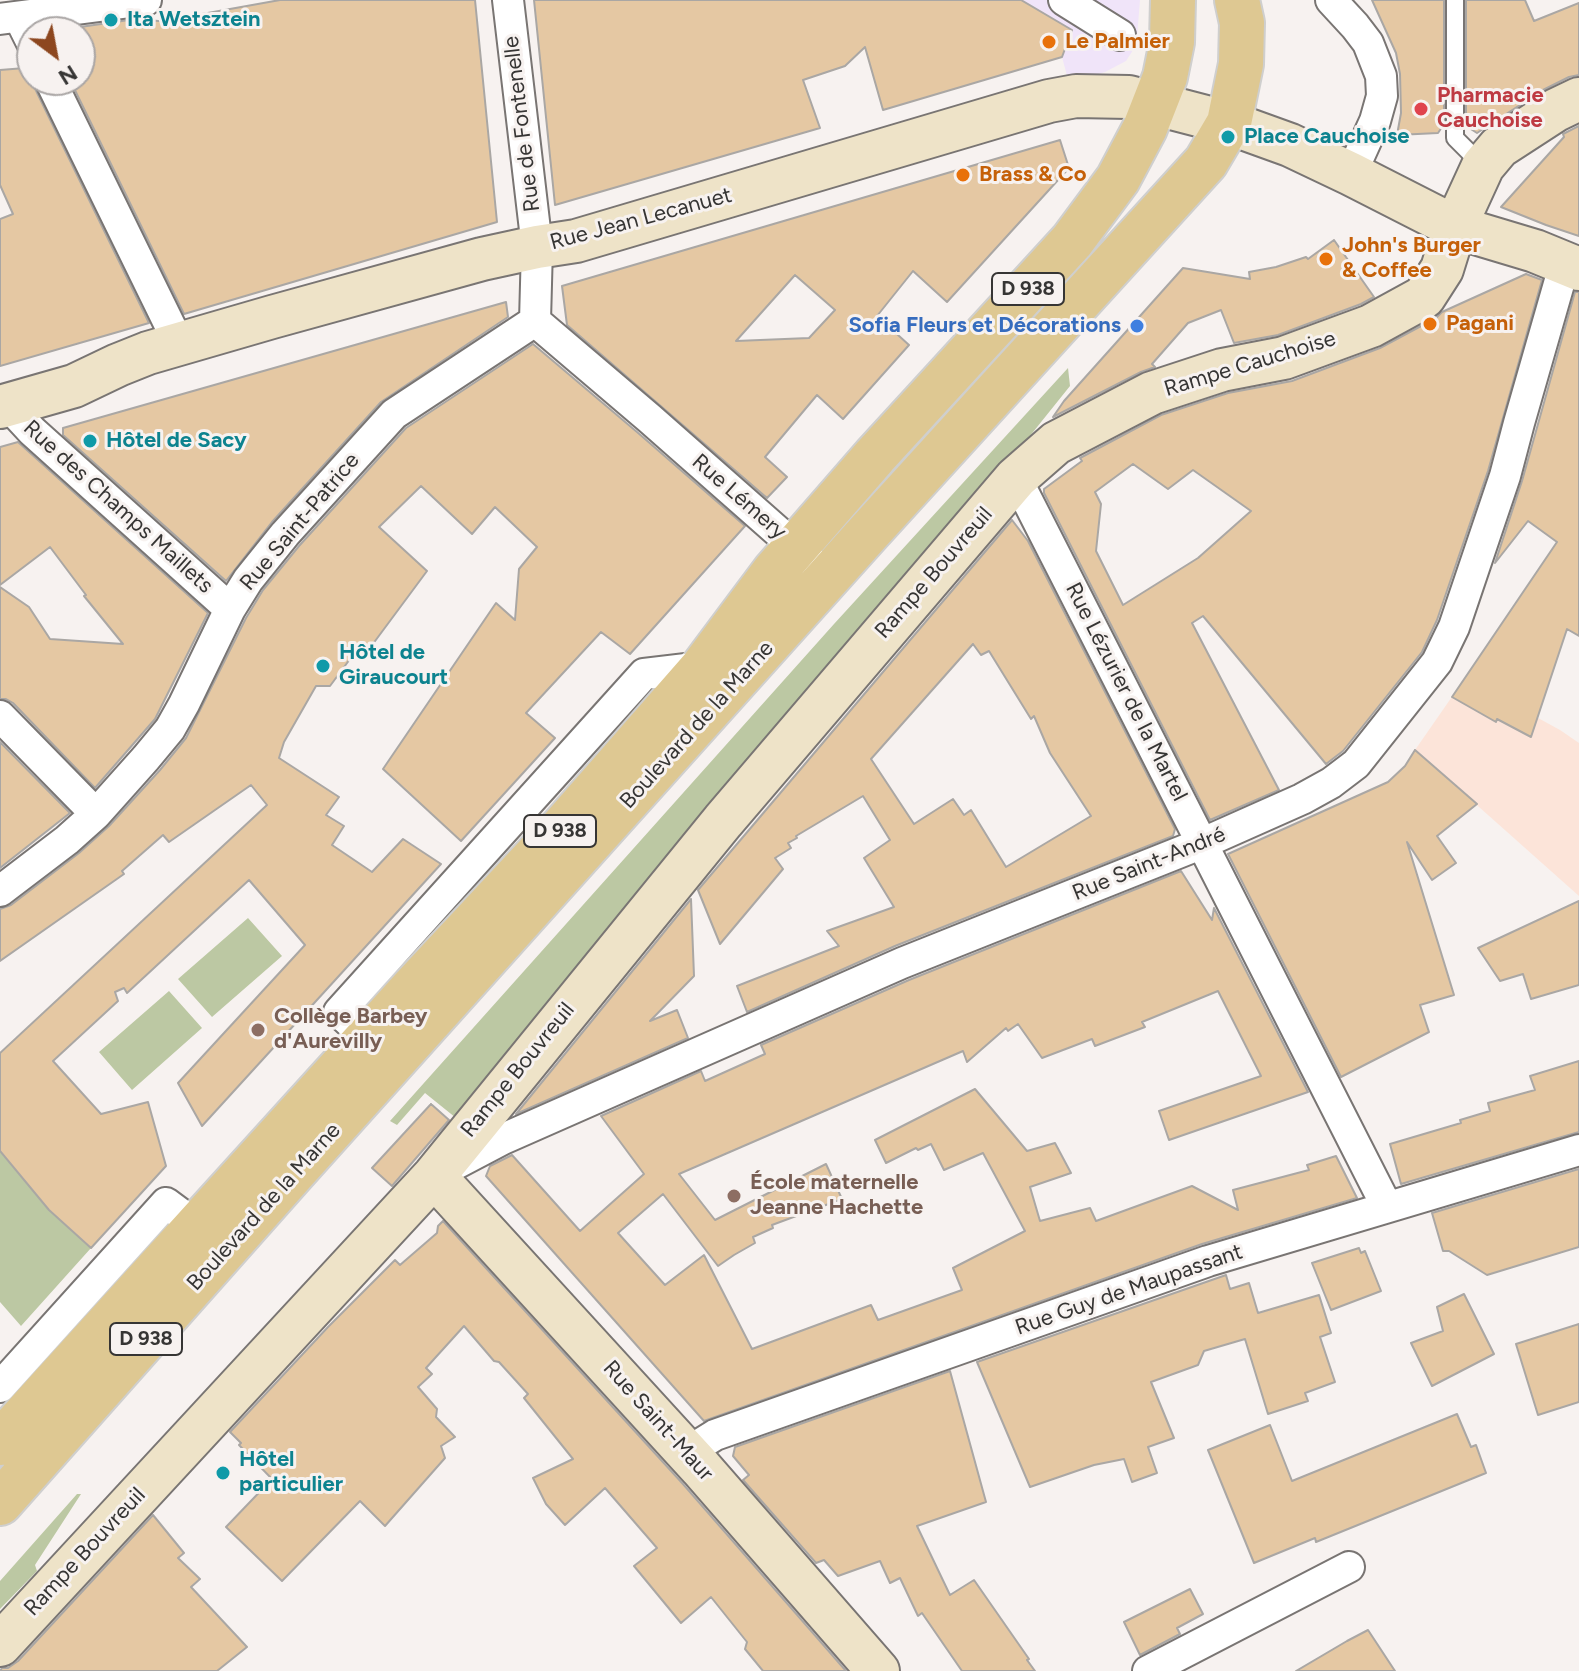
<!DOCTYPE html>
<html>
<head>
<meta charset="utf-8">
<style>
  body { margin:0 }
  #map { position:relative; width:1579px; height:1671px; overflow:hidden; background:#f7f2f0; font-family:Figtree,sans-serif }
  canvas { display:block }
  .north { position:absolute; left:16px; top:16px; width:80px; height:80px; box-sizing:border-box; background:#f7f2f0; border:2px solid #aaa6a5; border-radius:50%; rotate:148deg; font-size:22px; font-weight:700; line-height:32px; text-align:center; color:#363534 }
  .north::after { content:''; display:block; margin:auto; width:28px; height:36px; background:#8d471f; clip-path:polygon(50% 0,100% 100%,50% 72%,0 100%) }
</style>
</head>
<body>
<div id="map">
<canvas width="1579" height="1671"></canvas>
<div class="north">N</div>
</div>
<script>
const context = document.querySelector('canvas').getContext('2d');
context.lineJoin = 'round';
function paint(path, color) { context.fillStyle = color; context.fill(path, 'evenodd'); }
const toPath = rows => new Path2D(rows.map(r => 'M' + r).join(''));
function trace(path, color, width, dash) { context.strokeStyle = color; context.lineWidth = width; context.lineCap = dash ? 'butt' : 'round'; context.setLineDash(dash || []); context.stroke(path); }
function drawText(font, color, halo, rows, align = 'center') {
  context.font = font + ' Figtree,sans-serif'; context.lineWidth = 6; context.setLineDash([]); context.textBaseline = 'middle'; context.strokeStyle = halo; context.fillStyle = color; for (const [text, x, y, turn = 0] of rows) {
    context.save(); context.translate(x, y); context.rotate((+turn || 0) * Math.PI / 180); context.textAlign = isNaN(turn) ? turn : align; if (halo) context.strokeText(text, 0, 0); context.fillText(text, 0, 0); context.restore();
  }
}
const commercial = toPath([
  [1022,0,1140,0,1137,37,1135,47,1126,61,1105,72,1069,83,1062,57,1072,30]
]);
const education = toPath([
  [1465,678,1560,730,1579,743,1579,896,1415,750]
]);
const green = toPath([
  [1068,368,1070,386,1005,467,461,1122,425,1093,397,1125,390,1121,834,624],
  [248,918,282,956,212,1017,178,979],
  [169,991,202,1028,132,1090,99,1052],
  [0,1151,49,1210,91,1248,21,1326,0,1302],
  [77,1494,81,1494,35,1565,37,1571,0,1609,0,1581]
]);
const building = toPath([
  [280,0,475,0,497,222,184,314,70,80,80,80,80,27,136,19,192,24,191,16,280,0],
  [534,0,1021,0,1072,30,1062,57,883,110,865,47,845,66,803,80,820,128,555,205,534,0],
  [1372,0,1444,0,1444,124,1438,133,1397,135,1401,113,1400,74,1396,53,1372,0],
  [1466,0,1525,0,1534,21,1579,3,1579,75,1569,77,1543,90,1477,133,1466,126,1466,0],
  [25,68,149,323,0,366,0,219,13,214,0,185,0,70,25,68],
  [1579,126,1579,236,1546,225,1501,207,1564,137,1563,134,1579,126],
  [1060,140,1069,168,947,302,913,271,877,316,909,345,843,419,817,395,765,457,787,477,767,498,567,325,562,286,1060,140],
  [795,275,835,310,809,338,736,341,795,275],
  [1334,240,1374,297,1361,304,1278,335,1234,343,1221,310,1188,323,1152,364,1155,367,1141,372,1053,417,1064,401,1183,268,1250,279,1249,272,1276,267,1306,257,1308,259,1334,240],
  [1526,274,1542,280,1488,471,1437,620,1422,652,1343,751,1326,764,1203,616,1192,623,1279,790,1210,820,1044,493,1044,489,1082,461,1080,458,1161,415,1228,393,1292,381,1380,348,1436,318,1442,312,1526,274],
  [1133,464,1168,489,1193,470,1251,511,1198,558,1123,605,1096,551,1101,504,1095,492,1133,464],
  [1575,292,1579,292,1579,636,1567,629,1531,737,1497,719,1496,722,1452,697,1557,542,1528,521,1495,563,1522,481,1575,292],
  [506,302,508,317,381,402,272,522,226,581,63,435,63,428,506,302],
  [533,344,637,432,745,526,630,654,601,632,526,713,555,738,461,841,383,769,496,603,515,620,519,569,537,547,495,507,472,534,421,486,379,527,427,571,361,660,353,655,330,686,316,686,284,742,279,758,339,797,326,815,344,826,332,845,372,872,403,839,441,864,202,1126,178,1083,305,945,249,880,127,993,124,988,115,992,118,1001,53,1061,101,1114,148,1102,166,1166,91,1248,49,1210,0,1151,0,1053,267,805,251,785,169,842,163,835,122,871,124,874,0,961,0,909,11,905,79,853,109,826,160,770,186,738,246,618,263,590,299,546,406,428,533,344],
  [18,442,208,613,155,719,95,788,13,703,6,699,0,699,0,587,29,607,50,639,123,644,84,596,86,595,50,547,0,585,0,447,18,442],
  [1012,520,1028,541,1175,829,1173,836,895,946,747,1012,737,986,839,946,827,931,894,907,864,858,890,840,863,796,796,836,797,838,788,843,791,848,775,858,783,869,720,944,698,890,1012,520],
  [973,644,981,655,989,651,1031,719,1034,716,1050,753,1091,816,1006,867,971,810,964,815,953,799,914,824,871,759,973,644],
  [0,742,70,813,0,868,0,742],
  [1415,750,1477,804,1437,836,1456,863,1432,880,1407,842,1454,995,1420,1005,1429,1032,1341,1077,1228,854,1388,782,1405,766,1415,750],
  [1181,871,1212,920,1214,908,1308,1092,1169,1140,1159,1111,1261,1076,1218,991,1142,1022,1145,1027,1095,1046,1092,1039,1042,1058,1018,1024,1008,1031,1006,1028,967,1062,963,1051,679,1174,715,1220,826,1164,842,1199,772,1225,773,1228,753,1237,755,1243,734,1255,718,1266,663,1194,618,1233,665,1285,704,1255,752,1349,871,1305,878,1320,962,1290,953,1268,1025,1231,983,1153,944,1170,931,1144,918,1150,916,1148,886,1163,875,1140,975,1089,1027,1151,1055,1143,1071,1173,1030,1187,1040,1221,1090,1208,1096,1221,1192,1186,1238,1210,1233,1190,1309,1170,1307,1165,1336,1156,1357,1198,1202,1244,704,1421,486,1176,490,1166,512,1155,580,1231,644,1174,601,1116,701,1071,705,1081,765,1054,761,1045,909,980,1181,871],
  [691,899,694,976,650,1021,677,1010,688,1038,516,1114,691,899],
  [1579,901,1579,985,1531,999,1523,974,1500,981,1478,948,1579,901],
  [1579,1061,1579,1132,1401,1184,1390,1144,1461,1123,1460,1120,1490,1111,1488,1103,1535,1090,1530,1076,1579,1061],
  [431,1104,449,1120,392,1186,372,1168,431,1104],
  [1579,1169,1579,1247,1487,1275,1449,1251,1443,1251,1432,1213,1579,1169],
  [443,1221,683,1484,846,1671,763,1671,745,1649,747,1642,711,1597,681,1623,634,1566,657,1548,605,1488,565,1525,546,1504,533,1478,573,1459,524,1398,528,1394,499,1362,494,1361,464,1326,426,1368,432,1374,418,1387,437,1409,436,1417,455,1437,441,1446,445,1458,385,1526,360,1501,282,1581,226,1527,272,1479,239,1445,241,1443,230,1432,328,1327,395,1260,400,1265,437,1233,438,1226,443,1221],
  [1359,1248,1361,1253,1365,1251,1381,1291,1331,1310,1312,1263,1359,1248],
  [1226,1275,1230,1289,1249,1283,1258,1313,1319,1295,1331,1333,1320,1337,1335,1382,1305,1393,1308,1401,1268,1414,1245,1339,1204,1351,1198,1365,1151,1382,1174,1438,1148,1447,1157,1473,1132,1482,1124,1459,1094,1465,1030,1487,977,1362,1226,1275],
  [1464,1294,1494,1354,1432,1386,1411,1343,1443,1331,1437,1307,1464,1294],
  [1579,1324,1579,1402,1538,1415,1516,1344,1579,1324],
  [950,1371,986,1502,917,1526,950,1595,974,1580,1029,1659,1027,1660,1035,1671,962,1671,922,1613,918,1616,900,1578,890,1583,880,1561,838,1576,824,1560,816,1563,743,1480,749,1475,733,1456,735,1447,950,1371],
  [1457,1414,1471,1447,1476,1445,1486,1473,1316,1542,1315,1538,1254,1563,1208,1450,1270,1425,1292,1481,1457,1414],
  [153,1515,184,1553,178,1558,200,1579,191,1587,247,1647,217,1671,0,1671,2,1668,8,1668,18,1661,153,1515],
  [1190,1589,1203,1614,1177,1628,1180,1634,1140,1655,1124,1622,1190,1589],
  [1368,1630,1395,1671,1296,1671,1347,1641,1368,1630]
]);
const lane = toPath([
  [1455,0,1455,138,1483,166]
]);
const street = toPath([
  [508,0,537,247,535,321],
  [1064,0,1120,35],
  [1331,0,1355,26,1368,43,1381,76,1382,96,1375,121,1351,174],
  [19,17,32,43],
  [0,19,146,0],
  [50,80,179,344],
  [535,321,649,418,809,559],
  [8,405,32,431,230,609],
  [1016,478,1387,1207],
  [0,716,96,814],
  [0,891,67,840,96,814,146,758,170,729,184,704,230,609,248,580,285,534,394,414,535,321],
  [367,1038,339,1012,644,674,703,667],
  [446,1169,503,1139,902,963,1203,843,1302,799,1331,783,1356,764,1437,662,1454,627,1505,476,1519,423,1565,263],
  [0,1387,166,1203,197,1226],
  [686,1453,715,1435,1208,1261,1579,1150],
  [1148,1671,1349,1567]
]);
const secondary = toPath([
  [0,407,74,386,118,365,148,353,272,317,482,259,537,247,576,241,1049,101,1076,96,1129,97,1229,123,1290,145,1351,174,1455,227,1535,251,1579,269],
  [434,1176,701,1468,878,1671],
  [0,1645,434,1176,723,821,1016,478,1056,443,1152,393,1222,370,1284,358,1371,326,1424,297,1442,269,1455,227,1483,166,1499,147,1556,110,1579,99]
]);
const primary = toPath([
  [0,1443,412,989,563,827,703,667,774,572,875,456,1072,241,1118,179,1145,128,1165,77,1172,42,1173,0],
  [0,1503,292,1174,868,533,1206,162,1229,123,1241,64,1242,23,1237,0]
]);
const markers = [
  [111,20,8,"#0f9aa8"],
  [1049,42,8,"#e8710a"],
  [1421,109,8,"#e0444e"],
  [1228,137,8,"#0f9aa8"],
  [963,175,8,"#e8710a"],
  [1326,259,8,"#e8710a"],
  [1430,324,8,"#e8710a"],
  [1137,326,8,"#3f7fe0"],
  [90,441,8,"#0f9aa8"],
  [323,666,8,"#0f9aa8"],
  [258,1030,8,"#8d6e63"],
  [734,1196,8,"#8d6e63"],
  [223,1473,8,"#0f9aa8"]
];
const shields = [
  [1028,289,72],
  [560,831,72],
  [146,1339,72]
];
const shieldNames = [
  ["D 938",1028,289],
  ["D 938",560,831],
  ["D 938",146,1339]
];
const cultureNames = [
  ["Ita Wetsztein",127,20],
  ["Place Cauchoise",1244,137],
  ["Hôtel de Sacy",106,441],
  ["Hôtel de",339,653],
  ["Giraucourt",339,678],
  ["Hôtel",239,1460],
  ["particulier",239,1485]
];
const foodNames = [
  ["Le Palmier",1065,42],
  ["Brass & Co",979,175],
  ["John's Burger",1342,246],
  ["& Coffee",1342,271],
  ["Pagani",1446,324]
];
const healthNames = [
  ["Pharmacie",1437,96],
  ["Cauchoise",1437,121]
];
const streetNames = [
  ["Rue de Fontenelle",522,124,-97],
  ["Rue Jean Lecanuet",641,219,-15],
  ["Rampe Cauchoise",1250,364,-17],
  ["Rue Lémery",739,497,41],
  ["Rue des Champs Maillets",118,507,42],
  ["Rue Saint-Patrice",300,522,-50],
  ["Rampe Bouvreuil",934,573,-49],
  ["Rue Lézurier de la Martel",1126,692,63],
  ["Boulevard de la Marne",697,725,-48],
  ["Rue Saint-André",1149,864,-22],
  ["Rampe Bouvreuil",518,1070,-51],
  ["Boulevard de la Marne",264,1207,-48],
  ["Rue Guy de Maupassant",1129,1290,-19],
  ["Rue Saint-Maur",658,1421,48],
  ["Rampe Bouvreuil",85,1552,-47]
];
const shopNames = [
  ["Sofia Fleurs et Décorations",1121,326]
];
const educationNames = [
  ["Collège Barbey",274,1017],
  ["d'Aurevilly",274,1042],
  ["École maternelle",750,1183],
  ["Jeanne Hachette",750,1208]
];
paint(commercial, '#f0e4f9');
paint(education, '#fce4d9');
paint(green, '#bcc8a3');
paint(building, '#e5c8a3');
trace(building, '#aaa7a4', 2);
trace(lane, '#797573', 20);
trace(street, '#797573', 34);
trace(secondary, '#797573', 46);
trace(primary, '#cfcfce', 48);
trace(lane, '#fff', 16);
trace(street, '#fff', 30);
trace(secondary, '#eee3c8', 42);
trace(primary, '#dec892', 44);
for (const [x, y, r, color] of markers) { const dot = new Path2D(); dot.arc(x, y, r, 0, 2 * Math.PI); context.fillStyle = color; context.fill(dot); trace(dot, '#f7f2f0', 3); }
for (const [x, y, w] of shields) { const box = new Path2D(); box.roundRect(x - w / 2, y - 16, w, 32, 6); context.fillStyle = '#f7f2f0'; context.fill(box); trace(box, '#363534', 2); }
drawText('bold 20px', '#363534', null, shieldNames);
drawText('bold 22px', '#0d838f', '#f7f2f0', cultureNames, 'left');
drawText('bold 22px', '#c56008', '#f7f2f0', foodNames, 'left');
drawText('bold 22px', '#be3a42', '#f7f2f0', healthNames, 'left');
drawText('22px', '#363534', '#f7f2f0', streetNames);
drawText('bold 22px', '#366cbe', '#f7f2f0', shopNames, 'right');
drawText('bold 22px', '#785e54', '#f7f2f0', educationNames, 'left');
</script>
</body>
</html>
